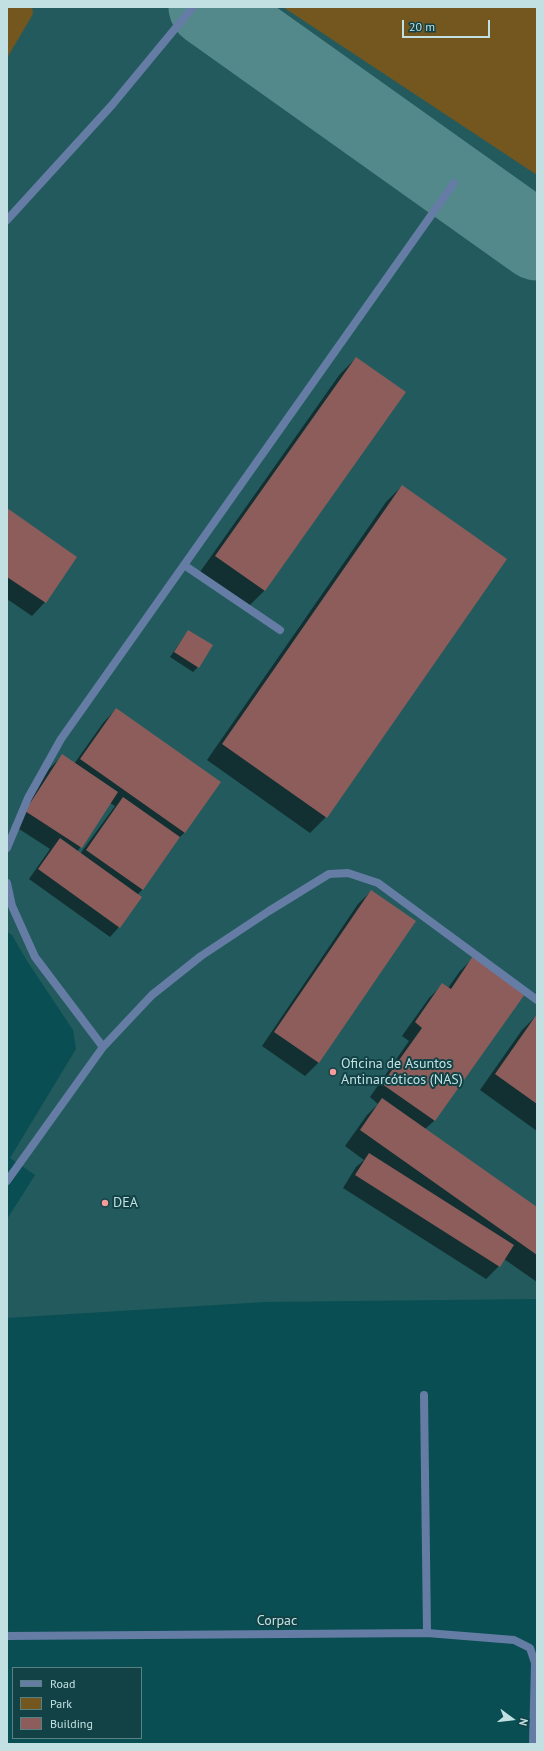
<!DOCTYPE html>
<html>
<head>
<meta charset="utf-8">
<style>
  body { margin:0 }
  #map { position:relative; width:544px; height:1751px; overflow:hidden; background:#094e52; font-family:"PT Sans",sans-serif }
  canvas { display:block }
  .frame { position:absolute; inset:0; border:8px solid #c2e0e2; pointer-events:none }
  .legend { position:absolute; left:12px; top:1667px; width:130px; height:72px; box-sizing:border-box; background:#124245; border:1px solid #588184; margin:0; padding:5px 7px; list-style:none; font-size:12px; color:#c2e0e2 }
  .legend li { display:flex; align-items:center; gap:8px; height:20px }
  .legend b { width:20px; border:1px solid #588184 }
  .north { position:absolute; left:492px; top:1699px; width:40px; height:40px; -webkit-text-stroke:3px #124245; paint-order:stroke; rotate:105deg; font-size:11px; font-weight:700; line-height:16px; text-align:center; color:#c2e0e2 }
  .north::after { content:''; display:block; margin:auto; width:14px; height:18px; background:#c2e0e2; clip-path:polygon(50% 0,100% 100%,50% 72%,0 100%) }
  .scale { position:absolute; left:402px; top:20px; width:88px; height:18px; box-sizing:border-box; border:2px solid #c2e0e2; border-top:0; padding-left:5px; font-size:12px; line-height:14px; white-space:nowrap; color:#c2e0e2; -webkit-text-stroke:3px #124245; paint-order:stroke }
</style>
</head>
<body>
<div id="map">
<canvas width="544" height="1751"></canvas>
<div class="frame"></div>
<ul class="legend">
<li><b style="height:5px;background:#657ca4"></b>Road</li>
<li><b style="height:11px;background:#74571f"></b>Park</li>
<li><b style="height:11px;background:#8d5d5c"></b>Building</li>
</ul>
<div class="north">N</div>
<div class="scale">20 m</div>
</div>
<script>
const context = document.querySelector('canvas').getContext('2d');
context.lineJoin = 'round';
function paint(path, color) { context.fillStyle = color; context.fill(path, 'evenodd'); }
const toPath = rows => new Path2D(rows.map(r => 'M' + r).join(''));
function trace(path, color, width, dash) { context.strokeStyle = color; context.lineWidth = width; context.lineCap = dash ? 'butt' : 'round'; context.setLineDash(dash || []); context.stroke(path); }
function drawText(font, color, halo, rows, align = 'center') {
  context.font = font + ' "PT Sans",sans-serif'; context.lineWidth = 4; context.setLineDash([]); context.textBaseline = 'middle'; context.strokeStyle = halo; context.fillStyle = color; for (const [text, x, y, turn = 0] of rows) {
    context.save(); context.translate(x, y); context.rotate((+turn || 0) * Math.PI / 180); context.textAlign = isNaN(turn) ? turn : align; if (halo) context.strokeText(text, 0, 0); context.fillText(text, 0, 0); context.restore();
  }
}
const built = toPath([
  [7,7,537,7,537,1299,265,1302,7,1318,7,1219,35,1175,10,1158,76,1049,73,1030,27,961,12,935,7,932]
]);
const green = toPath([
  [7,7,32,7,33,14,7,58],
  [283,7,537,7,537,175]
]);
const shadow = toPath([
  [356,358,405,392,264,591,248,607,200,572,340,374],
  [402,486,326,817,310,833,207,760,386,502],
  [7,509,76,557,45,602,32,616,7,599],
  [188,631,198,667,193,672,170,657],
  [116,709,219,783,184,833,176,841,142,890,137,895,119,927,110,937,29,879,50,849,13,825,49,769,62,756,74,764,103,723],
  [110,803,115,806,80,854,77,852],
  [371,891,319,1062,305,1076,262,1046,358,904],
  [473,958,524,994,434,1121,425,1129,537,1208,537,1282,504,1259,499,1266,486,1279,343,1188,356,1167,364,1160,345,1146,367,1115,378,1104,370,1097,409,1041,402,1036,429,998,443,984,448,988,460,971],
  [537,1015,537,1131,480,1090,522,1030]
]);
const taxiway = toPath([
  [208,7,537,241]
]);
const building = toPath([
  [356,357,406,392,265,591,215,556],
  [402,485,507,559,327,818,222,744],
  [7,508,77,557,46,603,7,577],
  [188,630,213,645,199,668,174,652],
  [116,708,221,782,185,833,80,759],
  [62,754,118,792,82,848,25,811],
  [123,797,180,837,143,890,86,850],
  [60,838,142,897,120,928,38,869],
  [371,890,416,921,319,1063,274,1032],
  [473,956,525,994,435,1121,382,1084,422,1028,415,1022,442,983,451,989],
  [537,1014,537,1104,495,1074],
  [382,1098,537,1207,537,1255,360,1130],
  [369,1153,514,1245,500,1267,355,1175]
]);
const lane = toPath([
  [7,220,112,105,193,7],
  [184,565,280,630],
  [7,848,28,798,61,739,454,183],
  [7,883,12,906,35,957,103,1047,7,1181],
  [103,1047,152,995,201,956,269,911,329,874,348,873,378,883,537,1000],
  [424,1395,427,1633]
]);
const street = toPath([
  [7,1636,427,1633,514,1640,530,1648,535,1663,533,1744]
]);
const markers = [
  [333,1072,4,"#f59b99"],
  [105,1203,4,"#f59b99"]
];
const poiNames = [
  ["Oficina de Asuntos",341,1064],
  ["Antinarcóticos (NAS)",341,1080],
  ["DEA",113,1203]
];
const streetNames = [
  ["Corpac",277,1621]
];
paint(built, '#225a5d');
paint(green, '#74571f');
paint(shadow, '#0007');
trace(taxiway, '#54898c', 79);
paint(building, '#8d5d5c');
trace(lane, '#657ca4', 8);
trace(street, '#657ca4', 8);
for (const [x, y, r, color] of markers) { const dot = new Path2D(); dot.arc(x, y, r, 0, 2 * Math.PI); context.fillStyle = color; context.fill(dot); trace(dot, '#124245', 1.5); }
drawText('14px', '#c2e0e2', '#124245', poiNames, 'left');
drawText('14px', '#c2e0e2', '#124245', streetNames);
</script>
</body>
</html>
